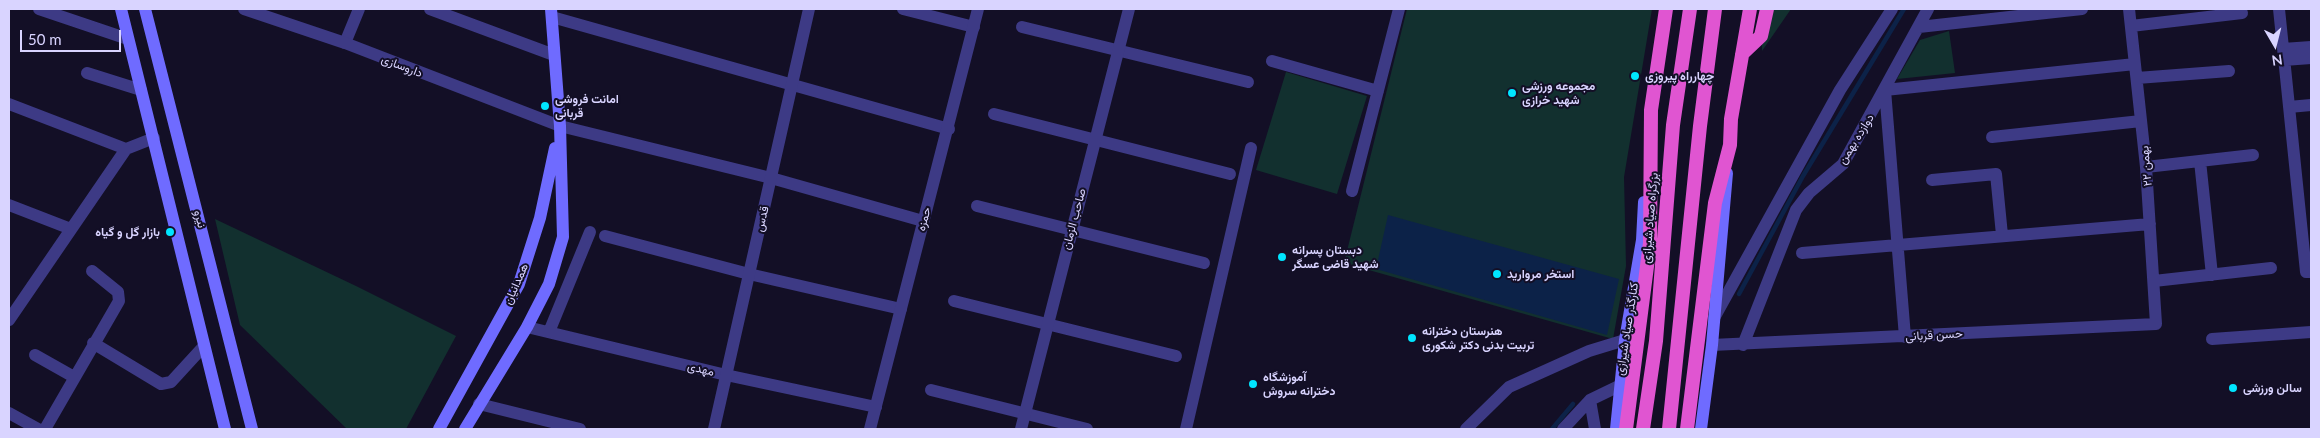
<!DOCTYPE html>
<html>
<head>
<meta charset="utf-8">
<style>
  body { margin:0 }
  #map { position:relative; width:2320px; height:438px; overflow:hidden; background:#130f26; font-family:Lato,sans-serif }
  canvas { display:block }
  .frame { position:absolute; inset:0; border:10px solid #d9d4ff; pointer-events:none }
  .north { position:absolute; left:2250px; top:20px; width:50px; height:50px; -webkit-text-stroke:4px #130f26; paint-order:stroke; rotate:172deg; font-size:14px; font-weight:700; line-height:20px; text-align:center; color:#d9d4ff }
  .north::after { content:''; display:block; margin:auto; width:18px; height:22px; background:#d9d4ff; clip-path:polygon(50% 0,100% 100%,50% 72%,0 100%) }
  .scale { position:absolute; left:20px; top:30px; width:101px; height:22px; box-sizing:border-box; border:2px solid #d9d4ff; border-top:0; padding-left:6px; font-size:15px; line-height:18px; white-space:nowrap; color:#d9d4ff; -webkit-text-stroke:4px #130f26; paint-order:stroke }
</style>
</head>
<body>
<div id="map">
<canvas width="2320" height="438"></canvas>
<div class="frame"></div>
<div class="north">N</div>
<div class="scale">50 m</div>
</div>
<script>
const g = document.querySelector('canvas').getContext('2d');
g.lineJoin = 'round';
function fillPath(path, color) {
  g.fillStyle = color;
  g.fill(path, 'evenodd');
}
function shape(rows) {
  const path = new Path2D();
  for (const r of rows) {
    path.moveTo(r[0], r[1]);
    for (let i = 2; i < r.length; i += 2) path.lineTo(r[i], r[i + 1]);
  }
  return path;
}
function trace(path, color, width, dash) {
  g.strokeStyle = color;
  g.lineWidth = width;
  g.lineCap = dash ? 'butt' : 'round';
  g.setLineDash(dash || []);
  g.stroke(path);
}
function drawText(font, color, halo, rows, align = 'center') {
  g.font = font + ' Lato,Vazirmatn,sans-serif';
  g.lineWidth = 4;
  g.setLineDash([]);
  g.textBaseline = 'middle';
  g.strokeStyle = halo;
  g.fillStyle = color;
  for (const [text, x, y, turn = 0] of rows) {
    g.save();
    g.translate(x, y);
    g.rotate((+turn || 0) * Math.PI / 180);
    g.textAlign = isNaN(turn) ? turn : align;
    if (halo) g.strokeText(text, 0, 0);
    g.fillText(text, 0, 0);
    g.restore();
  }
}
fillPath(shape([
  [1407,9,1652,9,1624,177,1626,266,1613,339,1344,263],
  [1770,9,1791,9,1762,51,1762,42],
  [1949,31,1955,73,1897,79,1920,40],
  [1286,72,1367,96,1337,194,1256,170],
  [215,219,356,286,456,336,406,429,347,429,240,325]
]), '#12302f');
fillPath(shape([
  [1388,215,1619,279,1607,335,1376,269]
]), '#0c2248');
trace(shape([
  [1739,294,1803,176,1904,9],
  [1552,429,1573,404]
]), '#0c2248', 4.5);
trace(shape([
  [39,9,128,39],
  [430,9,554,55],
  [903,9,974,27],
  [2279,9,2306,272,2311,272],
  [552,17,949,129],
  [2131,26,2242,13],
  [1022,27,1248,82],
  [1919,27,2082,9],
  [345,43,359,9],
  [2283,49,2311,47],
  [2284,60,2311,58],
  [1272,61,1378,91],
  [87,73,141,90],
  [2137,78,2229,71],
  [9,104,126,149],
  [2289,107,2311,105],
  [994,114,1230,174],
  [560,126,771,178,923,221],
  [1992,137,2141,121],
  [2200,161,2212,275],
  [2146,167,2253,155],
  [1932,180,1996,174,2002,235],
  [1352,191,1399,9],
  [9,205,71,229],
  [977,206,1204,263],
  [605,236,749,274,901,309],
  [1802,253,2150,224],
  [2154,281,2271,268],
  [954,301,1176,356],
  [1714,318,1840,90,1892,9],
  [9,320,126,149,154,138],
  [527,327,726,375,876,407],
  [549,332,590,232],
  [1905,337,1885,90,2135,64],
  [2212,339,2311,332],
  [93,343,161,384,171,382,204,346],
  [1712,345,2156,324,2146,167,2129,9],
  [1743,345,1796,210,1809,193,1843,164,1928,9],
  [35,355,74,377],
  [931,390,1087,429],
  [1590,400,1595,429],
  [479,404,580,429],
  [9,413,38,429],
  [45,429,119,301,118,292,92,271],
  [1186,429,1251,148],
  [1466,429,1509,387,1589,351,1625,340],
  [1563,429,1590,400,1619,386]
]), '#3d3a85', 12);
trace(shape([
  [244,9,345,43,560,126],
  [714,429,809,9],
  [870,429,978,9],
  [1021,429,1129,9]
]), '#3d3a85', 12);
trace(shape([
  [121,9,225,429],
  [145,9,252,429],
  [439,429,519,284,540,218,555,148],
  [465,429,527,327,549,284,563,237,560,126,551,9],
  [1616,429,1625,340,1642,240,1644,202],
  [1701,429,1712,345,1727,173]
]), '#6f6bff', 12);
trace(shape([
  [1742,54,1761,36,1767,9],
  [1626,429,1650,243,1651,110,1666,9],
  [1643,429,1656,341,1673,125,1690,9],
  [1669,429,1700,126,1715,9],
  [1687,429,1715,203,1730,145,1731,119,1750,9]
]), '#e055d1', 14);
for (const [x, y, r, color] of [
  [1635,76,5,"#00e5ff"],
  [1512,93,5,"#00e5ff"],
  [545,106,5,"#00e5ff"],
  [170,232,5,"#00e5ff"],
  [1282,257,5,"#00e5ff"],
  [1497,274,5,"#00e5ff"],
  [1412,338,5,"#00e5ff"],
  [1253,384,5,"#00e5ff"],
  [2233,388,5,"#00e5ff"]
]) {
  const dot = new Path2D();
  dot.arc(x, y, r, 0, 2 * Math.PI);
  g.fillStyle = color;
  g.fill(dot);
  trace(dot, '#130f26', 2);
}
drawText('12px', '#d9d4ff', '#130f26', [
  ["داروسازی",402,66,21],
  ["دوازده بهمن",1856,139,-58],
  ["۲۲ بهمن",2146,166,-95],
  ["بزرگراه صیاد شیرازی",1650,218,-85],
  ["نیرو",200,219,76],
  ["قدس",762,219,-77],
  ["حمزه",924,219,-75],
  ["صاحب الزمان",1074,219,-75],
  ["همدانیان",516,284,-66],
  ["کنارگذر صیاد شیرازی",1627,329,-81],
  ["حسن قربانی",1934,335,-3],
  ["مهدی",701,369,14]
]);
drawText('bold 12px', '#d9d4ff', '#130f26', [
  ["چهارراه پیروزی",1645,76],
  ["مجموعه ورزشی",1522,86],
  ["شهید خرازی",1522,100],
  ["امانت فروشی",555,99],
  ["قربانی",555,113],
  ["بازار گل و گیاه",160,232,"right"],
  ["دبستان پسرانه",1292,250],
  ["شهید قاضی عسگر",1292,264],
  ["استخر مروارید",1507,274],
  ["هنرستان دخترانه",1422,331],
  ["تربیت بدنی دکتر شکوری",1422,345],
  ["آموزشگاه",1263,377],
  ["دخترانه سروش",1263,391],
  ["سالن ورزشی",2243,388]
], 'left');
</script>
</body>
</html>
